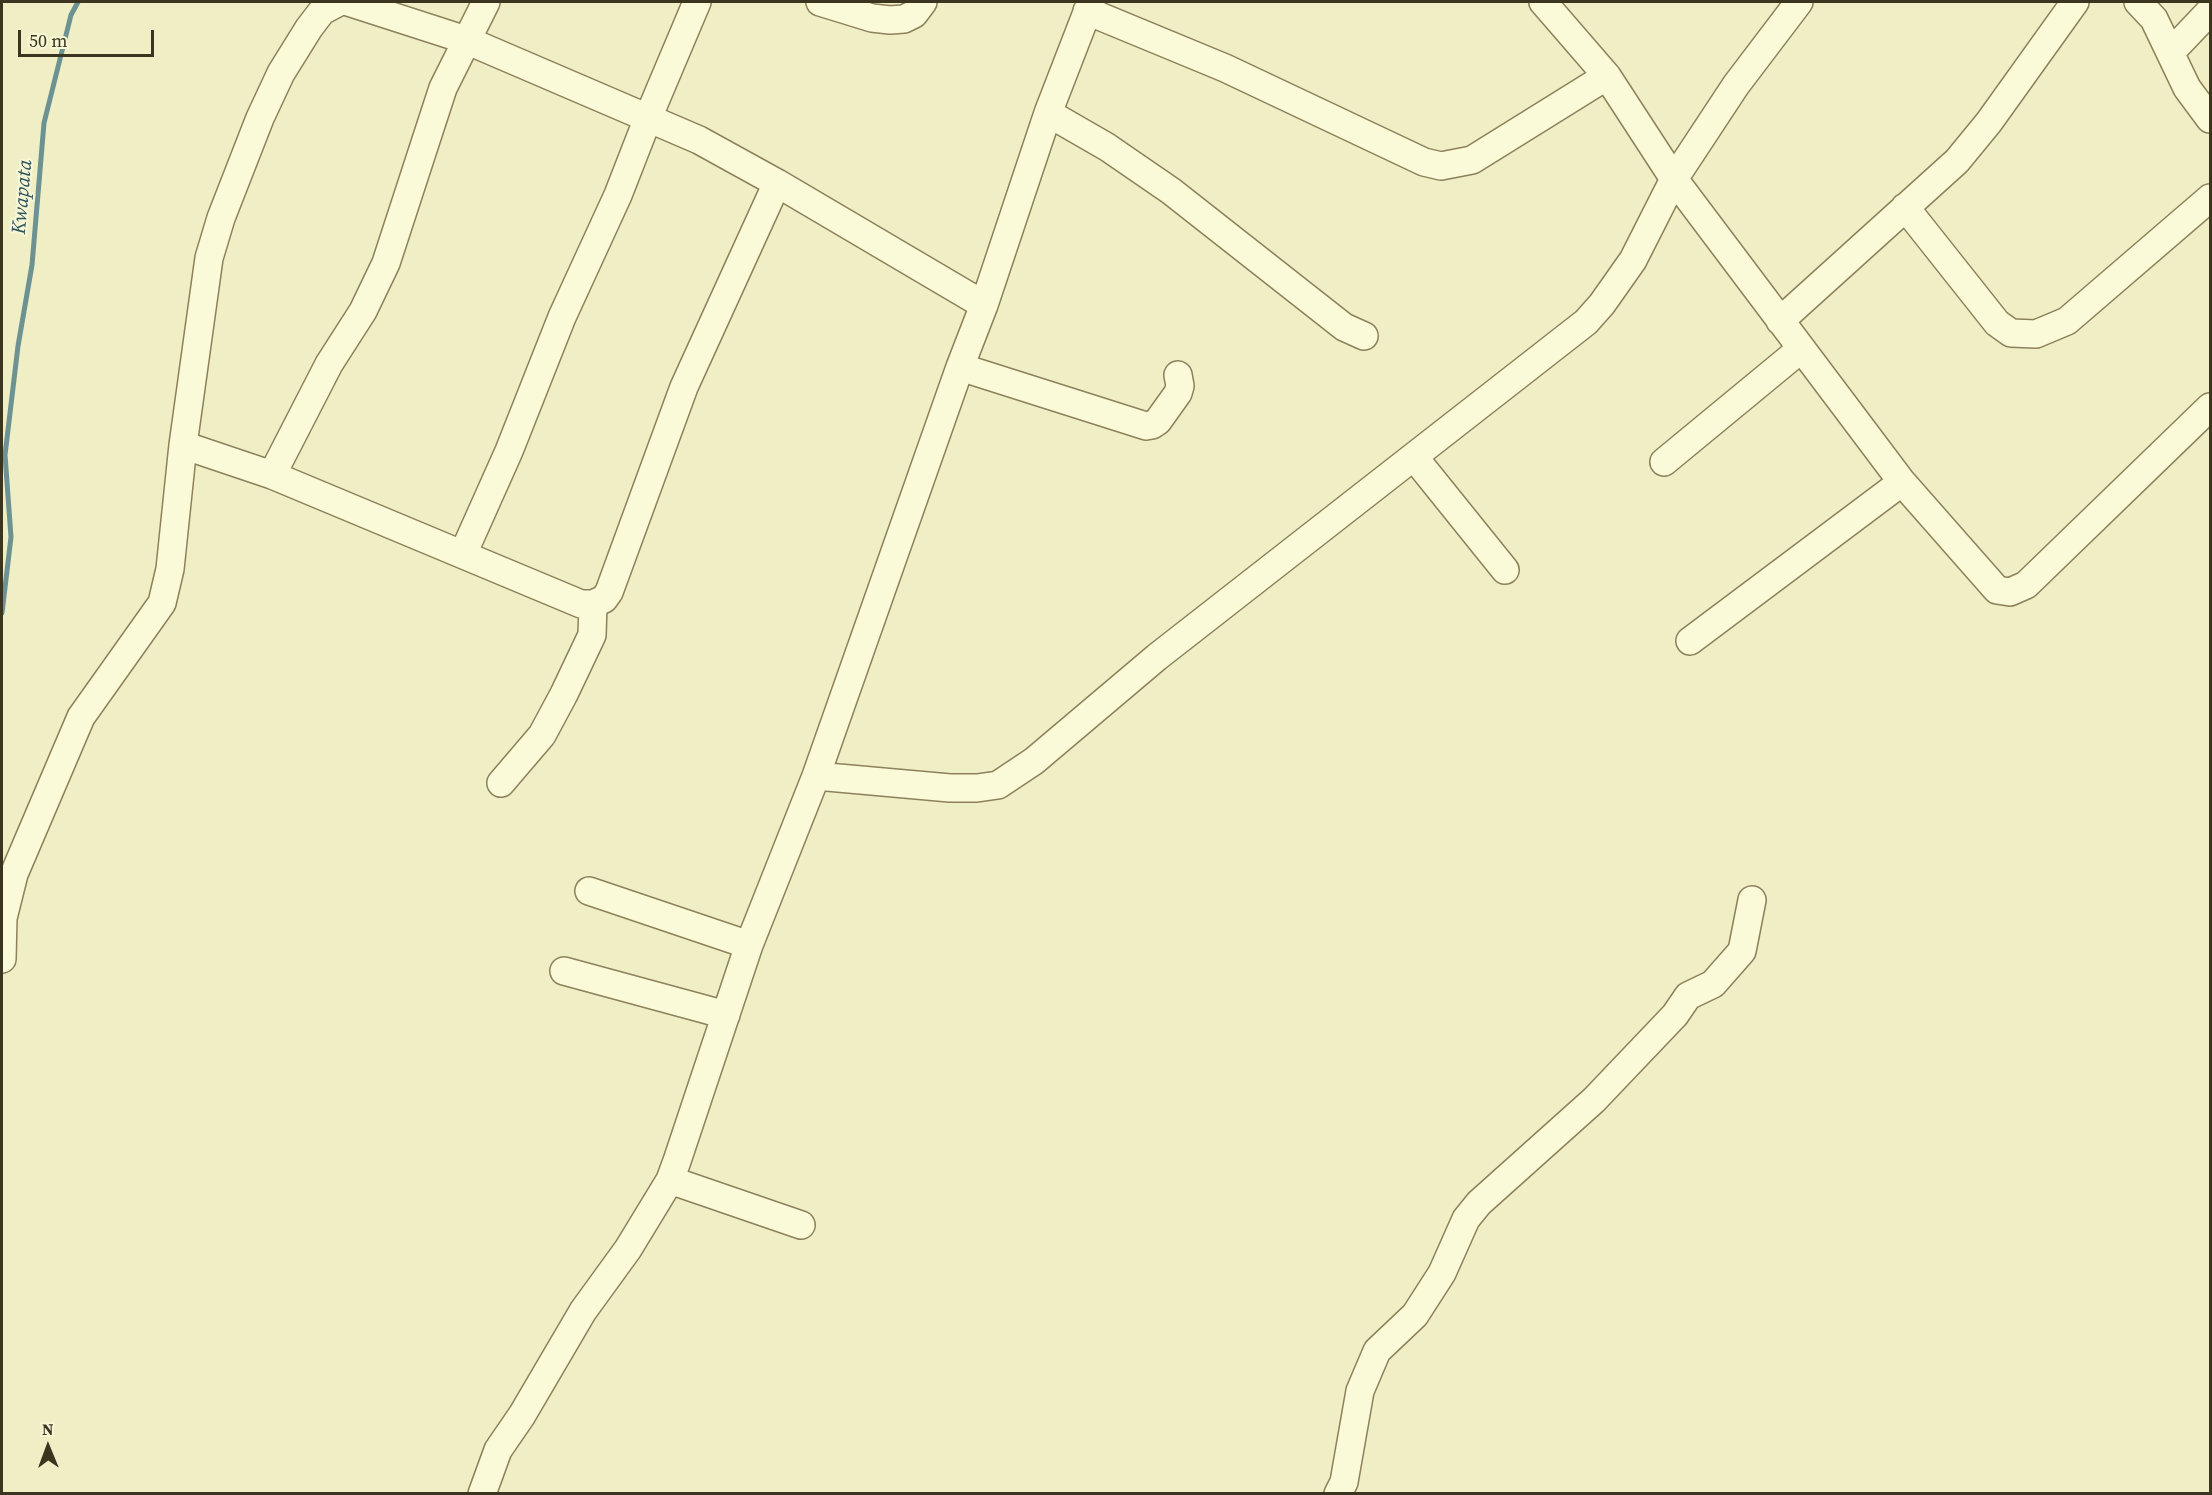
<!DOCTYPE html>
<html>
<head>
<meta charset="utf-8">
<style>
  body { margin:0 }
  #map { position:relative; width:2212px; height:1495px; overflow:hidden; background:#f0eec4; font-family:"Source Serif 4",serif }
  canvas { display:block }
  .frame { position:absolute; inset:0; border:3px solid #3b341e; pointer-events:none }
  .north { position:absolute; left:18px; top:1417px; width:60px; height:60px; -webkit-text-stroke:4px #f7f6d5; paint-order:stroke; rotate:359deg; font-size:16px; font-weight:700; line-height:24px; text-align:center; color:#3b341e }
  .north::after { content:''; display:block; margin:auto; width:21px; height:27px; background:#3b341e; clip-path:polygon(50% 0,100% 100%,50% 72%,0 100%) }
  .scale { position:absolute; left:18px; top:30px; width:136px; height:27px; box-sizing:border-box; border:3px solid #3b341e; border-top:0; padding-left:8px; font-size:18px; line-height:21px; white-space:nowrap; color:#3b341e; -webkit-text-stroke:4px #f7f6d5; paint-order:stroke }
</style>
</head>
<body>
<div id="map">
<canvas width="2212" height="1495"></canvas>
<div class="frame"></div>
<div class="north">N</div>
<div class="scale">50 m</div>
</div>
<script>
const g = document.querySelector('canvas').getContext('2d');
g.lineJoin = 'round';
function shape(rows) {
  const path = new Path2D();
  for (const r of rows) {
    path.moveTo(r[0], r[1]);
    for (let i = 2; i < r.length; i += 2) path.lineTo(r[i], r[i + 1]);
  }
  return path;
}
function trace(path, color, width, dash) {
  g.strokeStyle = color;
  g.lineWidth = width;
  g.lineCap = dash ? 'butt' : 'round';
  g.setLineDash(dash || []);
  g.stroke(path);
}
function drawText(font, color, halo, rows, align = 'center') {
  g.font = font + ' "Source Serif 4",serif';
  g.lineWidth = 4.5;
  g.setLineDash([]);
  g.textBaseline = 'middle';
  g.strokeStyle = halo;
  g.fillStyle = color;
  for (const [text, x, y, turn = 0] of rows) {
    g.save();
    g.translate(x, y);
    g.rotate((+turn || 0) * Math.PI / 180);
    g.textAlign = isNaN(turn) ? turn : align;
    if (halo) g.strokeText(text, 0, 0);
    g.fillText(text, 0, 0);
    g.restore();
  }
}
trace(shape([
  [2,613,11,537,5,455,18,346,32,265,44,123,71,15,78,2]
]), '#6c9292', 5);
const minor = shape([
  [339,2,322,11,309,28,281,73,260,118,221,218,209,258,183,445,272,475,581,604,593,604,604,599,609,592,684,387,777,183],
  [348,2,466,40,699,140,777,183,984,305],
  [820,2,872,18,890,20,904,19,914,14,923,2],
  [1543,2,1607,76,1674,179,1902,482,1997,590,2010,592,2026,585,2210,407],
  [2138,2,2154,19,2187,88,2210,119],
  [1087,11,1225,68,1424,162,1441,166,1472,160,1607,76],
  [2171,52,2210,11],
  [1048,113,1107,147,1171,191,1344,327,1364,336],
  [1905,207,1997,323,2011,333,2036,334,2067,321,2210,198],
  [1780,321,1957,161,1989,122,2075,2],
  [960,367,1146,426,1152,425,1158,421,1178,393,1180,386,1178,375],
  [1414,457,1505,570],
  [1664,462,1801,349],
  [272,475,329,364,363,311,386,263,443,88,486,2],
  [463,554,509,451,562,317,618,195,648,118,697,2],
  [1690,641,1902,482],
  [816,776,950,788,977,788,998,785,1034,761,1157,657,1586,322,1602,304,1633,260,1674,179,1736,85,1799,2],
  [501,783,542,735,564,694,592,635,593,604],
  [589,891,749,945],
  [2,959,3,918,14,874,81,717,162,603,170,569,183,445],
  [564,971,726,1015],
  [670,1180,801,1225],
  [482,1494,498,1450,522,1415,583,1311,628,1249,670,1180,677,1161,749,945,816,776,960,367,984,305,1048,113,1091,2],
  [1338,1494,1344,1482,1360,1391,1377,1351,1415,1315,1442,1273,1466,1219,1479,1203,1594,1100,1675,1015,1688,996,1713,984,1742,951,1752,900]
]);
trace(minor, '#8c815a', 30);
trace(minor, '#faf9d8', 27);
drawText('italic 20px', '#2d535c', '#f7f6d5', [
  ["Kwapata",23,197,-85]
]);
</script>
</body>
</html>
